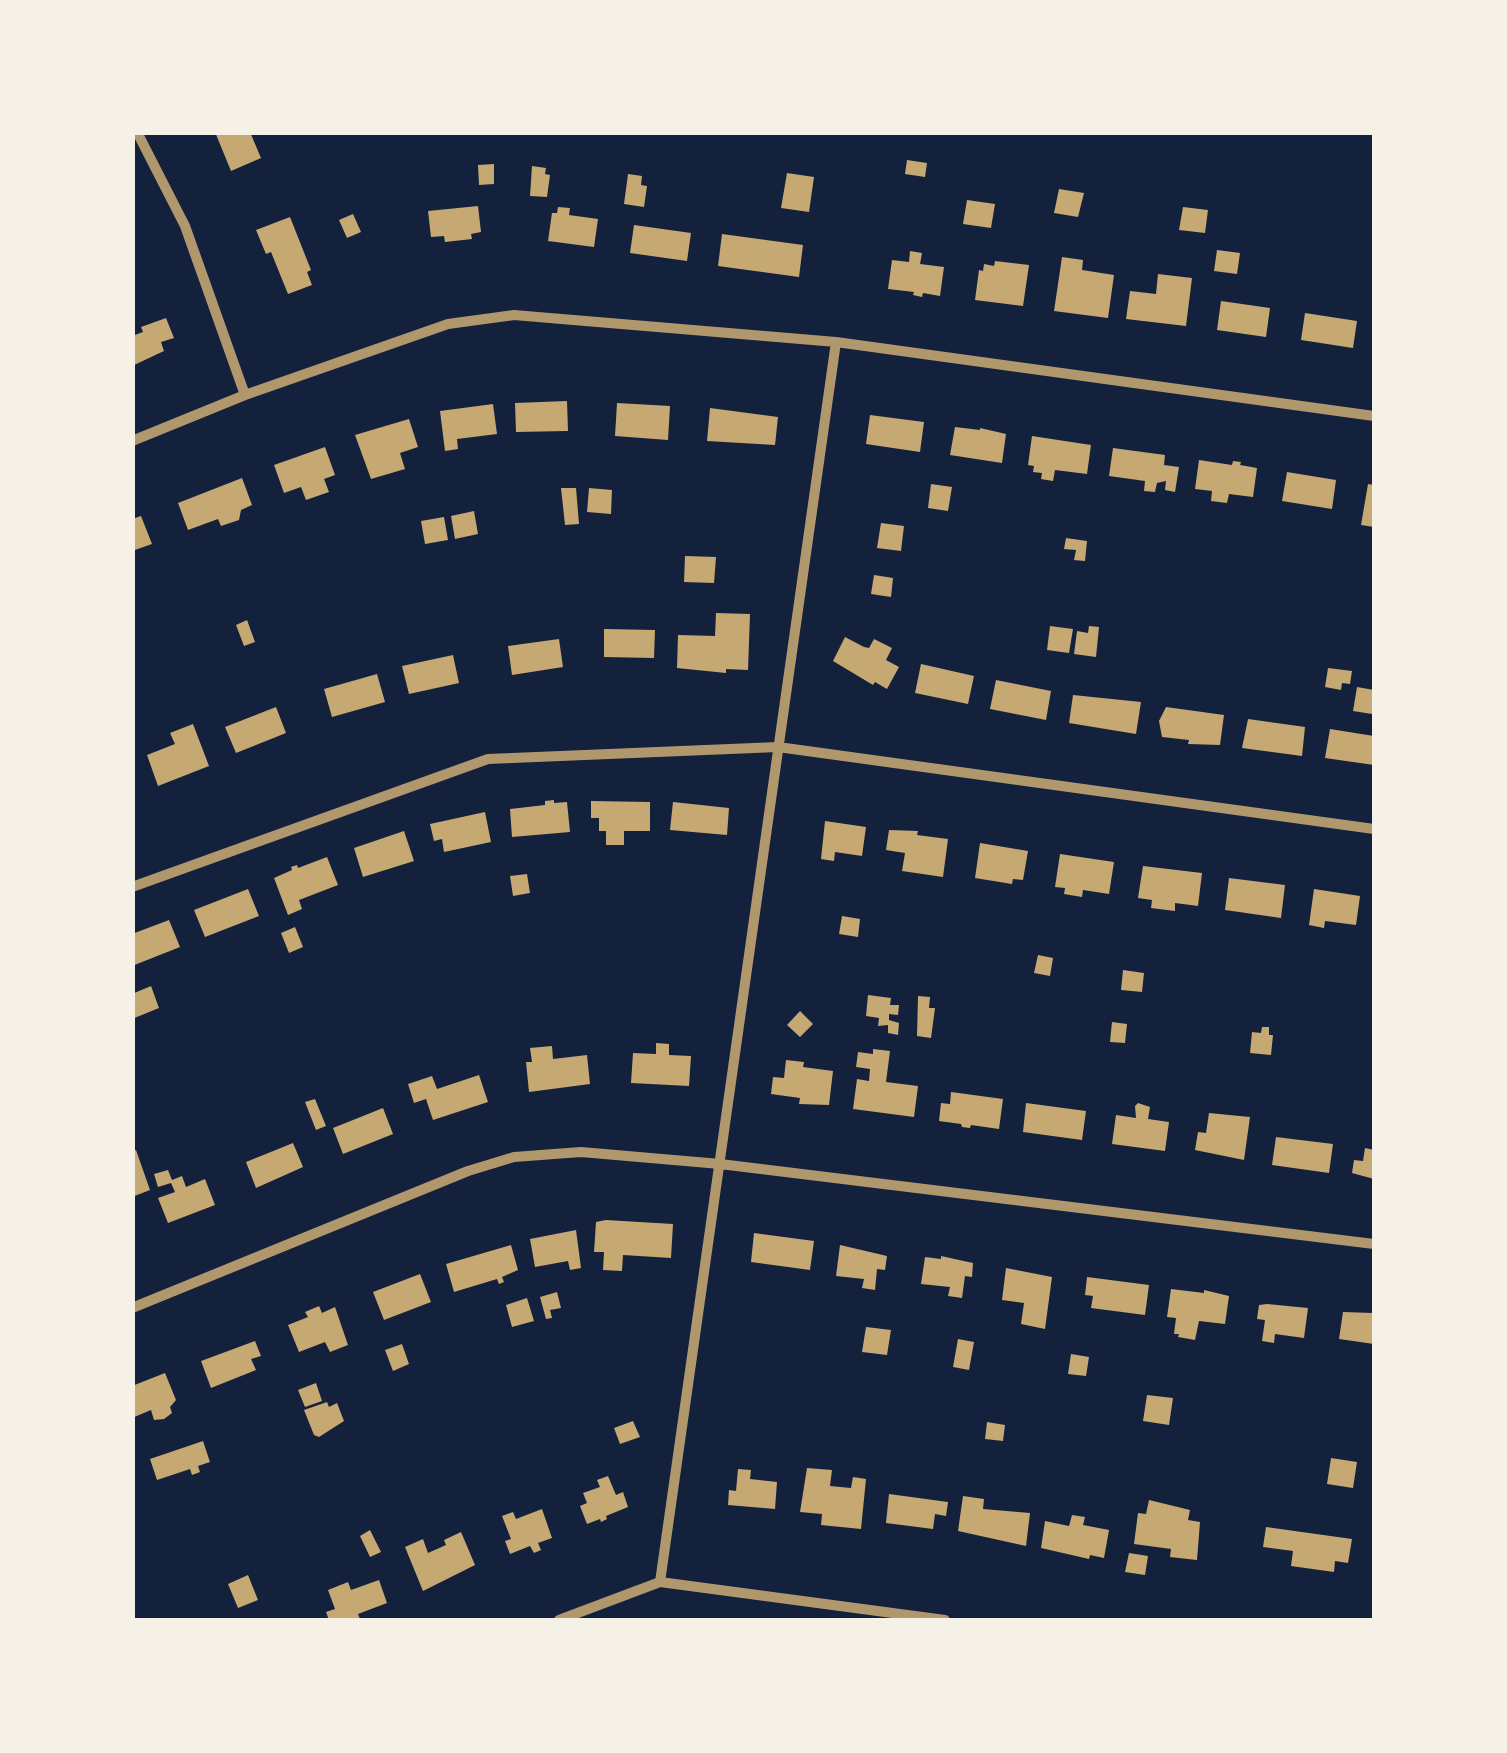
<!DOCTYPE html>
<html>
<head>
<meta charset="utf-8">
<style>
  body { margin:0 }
  #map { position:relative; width:1507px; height:1753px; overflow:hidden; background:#14213d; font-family:"Fira Sans",sans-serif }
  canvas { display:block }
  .frame { position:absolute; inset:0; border:135px solid #f6f1e7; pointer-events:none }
</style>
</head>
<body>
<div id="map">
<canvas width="1507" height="1753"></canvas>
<div class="frame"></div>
</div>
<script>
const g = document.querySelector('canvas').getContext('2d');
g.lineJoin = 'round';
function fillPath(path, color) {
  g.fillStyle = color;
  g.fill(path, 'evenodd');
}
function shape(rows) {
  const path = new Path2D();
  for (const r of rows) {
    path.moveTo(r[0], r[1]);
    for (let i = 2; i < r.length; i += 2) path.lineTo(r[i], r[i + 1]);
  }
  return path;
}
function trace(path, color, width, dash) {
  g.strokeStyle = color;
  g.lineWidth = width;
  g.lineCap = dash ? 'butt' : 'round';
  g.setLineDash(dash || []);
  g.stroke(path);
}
fillPath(shape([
  [215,132,250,132,261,158,231,171],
  [907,160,927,163,925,177,905,174],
  [494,164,494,184,479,185,478,165],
  [532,166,546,168,545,174,550,175,547,197,530,196],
  [787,173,814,177,809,212,781,208],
  [628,174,642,176,641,185,647,186,644,207,624,204],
  [1059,189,1084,193,1078,217,1054,213],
  [967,200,995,204,991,228,963,224],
  [478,206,481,232,471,234,472,239,445,242,444,236,431,237,428,211],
  [558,207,570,208,569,215,598,219,594,247,548,241,552,213,557,213],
  [1183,207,1208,210,1205,233,1179,230],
  [353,214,361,232,347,238,339,220],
  [290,217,311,270,307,272,312,285,288,294,271,252,266,254,256,230],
  [634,225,691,233,687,261,630,253],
  [722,234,803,245,799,277,718,266],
  [1217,250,1240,253,1237,274,1214,271],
  [910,251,922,253,920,264,944,267,940,296,923,293,922,297,913,295,914,292,888,289,892,260,909,262],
  [1062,257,1083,260,1082,270,1114,275,1108,318,1054,311],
  [995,261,1029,265,1023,306,975,300,979,270,983,271,984,264,994,266],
  [1158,274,1192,278,1186,326,1126,319,1130,291,1156,294],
  [1221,301,1270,308,1266,337,1217,330],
  [1305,313,1357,321,1353,348,1301,340],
  [166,318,174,338,161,342,164,351,132,366,132,336,143,332,141,327],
  [567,401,568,431,516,432,515,403],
  [617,403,670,406,668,440,615,436],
  [493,404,497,434,457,439,458,449,445,451,440,411],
  [710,408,778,417,775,445,707,441],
  [870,415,924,422,920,452,866,444],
  [409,419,418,447,400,453,405,469,371,479,355,435],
  [955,427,980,430,980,428,1006,434,1002,463,950,455],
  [1032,436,1091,445,1087,474,1055,470,1053,481,1041,479,1042,473,1033,472,1034,466,1028,465],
  [325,447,335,475,324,479,329,492,306,500,301,487,284,493,274,465],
  [1113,448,1165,455,1164,465,1179,467,1175,492,1165,490,1166,481,1157,483,1155,492,1144,491,1145,481,1109,476],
  [1199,460,1232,465,1233,461,1241,462,1240,465,1257,468,1253,497,1229,494,1227,503,1211,501,1212,491,1195,489],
  [1287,472,1336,480,1332,509,1282,501],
  [242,478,252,505,241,510,239,520,221,526,218,519,188,530,178,503],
  [931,484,952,487,948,511,928,508],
  [1368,484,1374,485,1374,527,1361,525],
  [561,488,576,488,579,524,565,525],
  [589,488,612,490,611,514,587,512],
  [474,511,478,534,455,539,451,516],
  [141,516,152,544,132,551,132,519],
  [444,517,448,540,425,544,421,521],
  [881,523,904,526,901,551,877,548],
  [1066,538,1087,541,1085,561,1074,560,1076,550,1064,549],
  [685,556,716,557,714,583,684,582],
  [874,575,893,578,891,597,871,594],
  [716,613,750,614,748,670,726,669,726,673,677,668,678,635,715,636],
  [247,620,255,642,244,646,236,625],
  [1050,626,1073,629,1069,653,1047,650],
  [1089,626,1099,627,1096,657,1074,654,1077,631,1088,633],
  [604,629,655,630,654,658,604,657],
  [845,637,864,647,869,648,874,639,892,648,886,660,899,667,887,689,875,682,873,685,833,661],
  [559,639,563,667,512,675,508,646],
  [453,655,459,683,409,694,402,666],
  [921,664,974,676,968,704,915,693],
  [1328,668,1352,671,1350,684,1342,683,1341,690,1325,687],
  [377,674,385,702,332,717,324,689],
  [996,680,1051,691,1046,720,990,709],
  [1357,687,1374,690,1372,714,1353,711],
  [1073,695,1141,702,1136,734,1069,723],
  [276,707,286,733,236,753,225,727],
  [1166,707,1224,715,1220,745,1188,744,1189,740,1162,737,1159,721],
  [1248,719,1305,727,1302,756,1242,748],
  [193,724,209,766,158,786,147,755,175,744,170,733],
  [1330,729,1374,736,1374,765,1325,758],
  [554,800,554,803,567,802,570,832,512,837,510,809,545,805,545,801],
  [591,801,650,802,650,831,624,831,624,845,606,845,606,831,599,831,599,818,591,818],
  [673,802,729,808,727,835,670,830],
  [485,812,491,842,444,852,442,839,434,841,430,824],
  [825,821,866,827,862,856,835,852,834,861,821,859],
  [889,830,918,831,917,835,948,839,943,877,902,871,905,853,886,850],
  [404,831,414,861,363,877,354,848],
  [980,843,1028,851,1023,880,1013,879,1012,884,975,878],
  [1060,854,1114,862,1109,894,1083,890,1082,897,1064,894,1065,888,1055,887],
  [327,857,338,885,299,900,302,909,288,915,274,878,292,870,291,867,297,865,298,868],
  [1143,866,1202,873,1198,906,1175,903,1175,911,1151,908,1152,900,1138,898],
  [527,874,530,893,513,896,510,876],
  [1229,878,1285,885,1281,918,1225,910],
  [248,889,259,916,205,937,194,910],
  [1314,889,1360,896,1356,925,1325,921,1324,928,1309,925],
  [842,916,860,919,858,937,839,934],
  [169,920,180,947,132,966,132,934],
  [295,927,303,947,289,953,281,933],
  [1038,955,1053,958,1050,976,1034,973],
  [1123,970,1144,973,1142,992,1121,990],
  [151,986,159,1008,132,1019,132,994],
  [868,995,891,998,890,1005,899,1005,898,1015,889,1014,889,1020,899,1023,898,1035,888,1033,888,1025,878,1026,879,1018,866,1016],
  [918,996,930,997,929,1008,935,1008,931,1038,917,1036],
  [800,1011,813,1024,800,1037,787,1025],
  [1112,1022,1127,1024,1125,1043,1110,1042],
  [1262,1027,1269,1027,1269,1035,1273,1035,1271,1055,1250,1053,1252,1032,1261,1033],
  [656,1043,669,1044,669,1055,691,1056,689,1086,631,1083,633,1053,656,1054],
  [552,1046,553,1059,587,1055,590,1084,529,1092,526,1062,532,1062,530,1048],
  [873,1049,890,1051,886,1082,918,1086,914,1117,853,1109,857,1079,869,1081,870,1069,856,1067,858,1052,873,1054],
  [786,1060,804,1062,803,1067,833,1071,829,1105,799,1104,800,1098,771,1094,773,1077,784,1078],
  [479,1075,488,1102,433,1120,426,1099,414,1103,408,1084,432,1076,437,1089],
  [951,1092,1003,1099,999,1129,971,1125,970,1128,962,1127,961,1124,939,1121,941,1103,950,1104],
  [315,1099,326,1126,316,1130,305,1102],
  [1026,1103,1086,1111,1082,1140,1023,1132],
  [1138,1103,1150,1107,1148,1119,1169,1122,1165,1151,1112,1144,1116,1115,1136,1118,1135,1106],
  [383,1108,393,1134,343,1154,333,1128],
  [1209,1113,1250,1117,1244,1160,1195,1150,1198,1132,1206,1133],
  [1276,1137,1333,1144,1329,1173,1272,1165],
  [293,1143,303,1167,256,1188,246,1162],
  [1365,1148,1374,1150,1374,1179,1352,1173,1354,1160,1363,1161],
  [136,1150,150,1190,132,1197,132,1151],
  [168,1170,172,1180,182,1176,186,1187,205,1179,215,1205,168,1223,158,1198,175,1192,171,1183,158,1187,154,1174],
  [606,1220,673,1224,671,1258,623,1255,622,1271,603,1270,604,1252,594,1252,596,1222],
  [576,1230,581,1268,570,1270,568,1261,535,1267,530,1239],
  [754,1233,814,1241,810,1270,751,1262],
  [511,1245,518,1270,502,1277,504,1282,499,1284,497,1279,454,1292,446,1264],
  [840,1245,887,1256,885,1270,877,1269,875,1290,862,1288,864,1279,836,1276],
  [941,1256,973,1263,972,1277,965,1276,962,1298,948,1296,950,1287,921,1284,925,1257,941,1259],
  [1006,1268,1052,1277,1045,1329,1021,1324,1024,1303,1002,1300],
  [420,1274,431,1302,384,1320,373,1292],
  [1087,1277,1149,1285,1145,1315,1091,1308,1093,1296,1085,1295],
  [1171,1289,1204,1293,1204,1290,1229,1296,1225,1324,1199,1321,1195,1340,1178,1337,1179,1334,1174,1334,1176,1318,1167,1317],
  [557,1292,561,1308,550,1310,552,1318,546,1319,540,1297],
  [527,1298,534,1321,512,1327,506,1305],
  [1267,1304,1308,1308,1304,1338,1275,1334,1274,1343,1262,1341,1265,1320,1257,1319,1259,1305],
  [319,1306,322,1313,335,1307,348,1345,330,1352,325,1342,299,1352,288,1325,308,1317,305,1312],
  [1343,1312,1373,1313,1374,1344,1339,1339],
  [866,1327,891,1330,887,1355,862,1352],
  [958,1339,974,1342,969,1370,953,1367],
  [255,1341,261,1356,251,1359,256,1370,211,1388,201,1361],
  [402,1344,409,1364,393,1371,385,1350],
  [1071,1354,1089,1357,1086,1376,1068,1374],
  [165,1373,176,1400,170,1407,172,1413,164,1419,154,1420,151,1410,132,1418,132,1386],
  [316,1383,322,1401,305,1407,298,1390],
  [1147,1395,1173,1398,1169,1425,1143,1421],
  [327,1402,329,1407,337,1403,344,1421,319,1437,314,1435,304,1410],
  [633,1421,640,1437,620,1444,614,1428],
  [987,1422,1005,1425,1003,1441,985,1439],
  [203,1441,210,1462,198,1466,200,1472,192,1475,190,1469,157,1480,150,1459],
  [1331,1458,1357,1462,1353,1488,1327,1484],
  [807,1468,832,1470,830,1486,851,1488,853,1477,866,1479,861,1529,821,1525,822,1514,800,1512],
  [738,1469,751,1470,750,1479,777,1482,775,1509,728,1505,729,1490,736,1491],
  [608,1476,616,1495,623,1492,628,1507,606,1516,607,1519,601,1522,600,1519,587,1524,580,1506,587,1503,583,1493,600,1487,597,1480],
  [889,1494,948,1502,946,1516,935,1514,933,1529,886,1523],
  [963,1496,984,1499,983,1509,1030,1513,1026,1546,958,1531],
  [1149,1500,1190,1510,1188,1520,1200,1522,1197,1560,1170,1557,1171,1549,1134,1544,1138,1513,1146,1514],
  [542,1509,552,1538,538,1543,541,1550,534,1553,530,1546,510,1554,505,1541,511,1539,502,1516,513,1512,516,1519],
  [1072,1515,1085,1517,1083,1525,1109,1530,1104,1558,1090,1555,1089,1559,1041,1548,1045,1521,1069,1526],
  [1266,1527,1352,1539,1348,1563,1335,1561,1334,1572,1291,1566,1293,1551,1263,1547],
  [370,1530,381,1552,370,1557,360,1536],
  [461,1532,475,1565,423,1591,405,1547,423,1539,428,1553,446,1545,444,1540],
  [1129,1553,1148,1556,1145,1575,1125,1572],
  [248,1575,258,1600,238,1608,228,1584],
  [379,1580,387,1603,358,1614,360,1619,355,1620,351,1618,329,1620,326,1612,335,1609,328,1590,348,1582,351,1590]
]), '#c6a872');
trace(shape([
  [137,132,185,226,245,395],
  [132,441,245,395,448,324,514,315,836,342,1374,416],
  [132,887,488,759,778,747,1374,829],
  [132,1308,468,1171,514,1157,581,1152,720,1164,1374,1244],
  [660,1582,836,342],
  [559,1620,660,1582,945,1620]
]), '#b1986c', 10);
</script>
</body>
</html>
